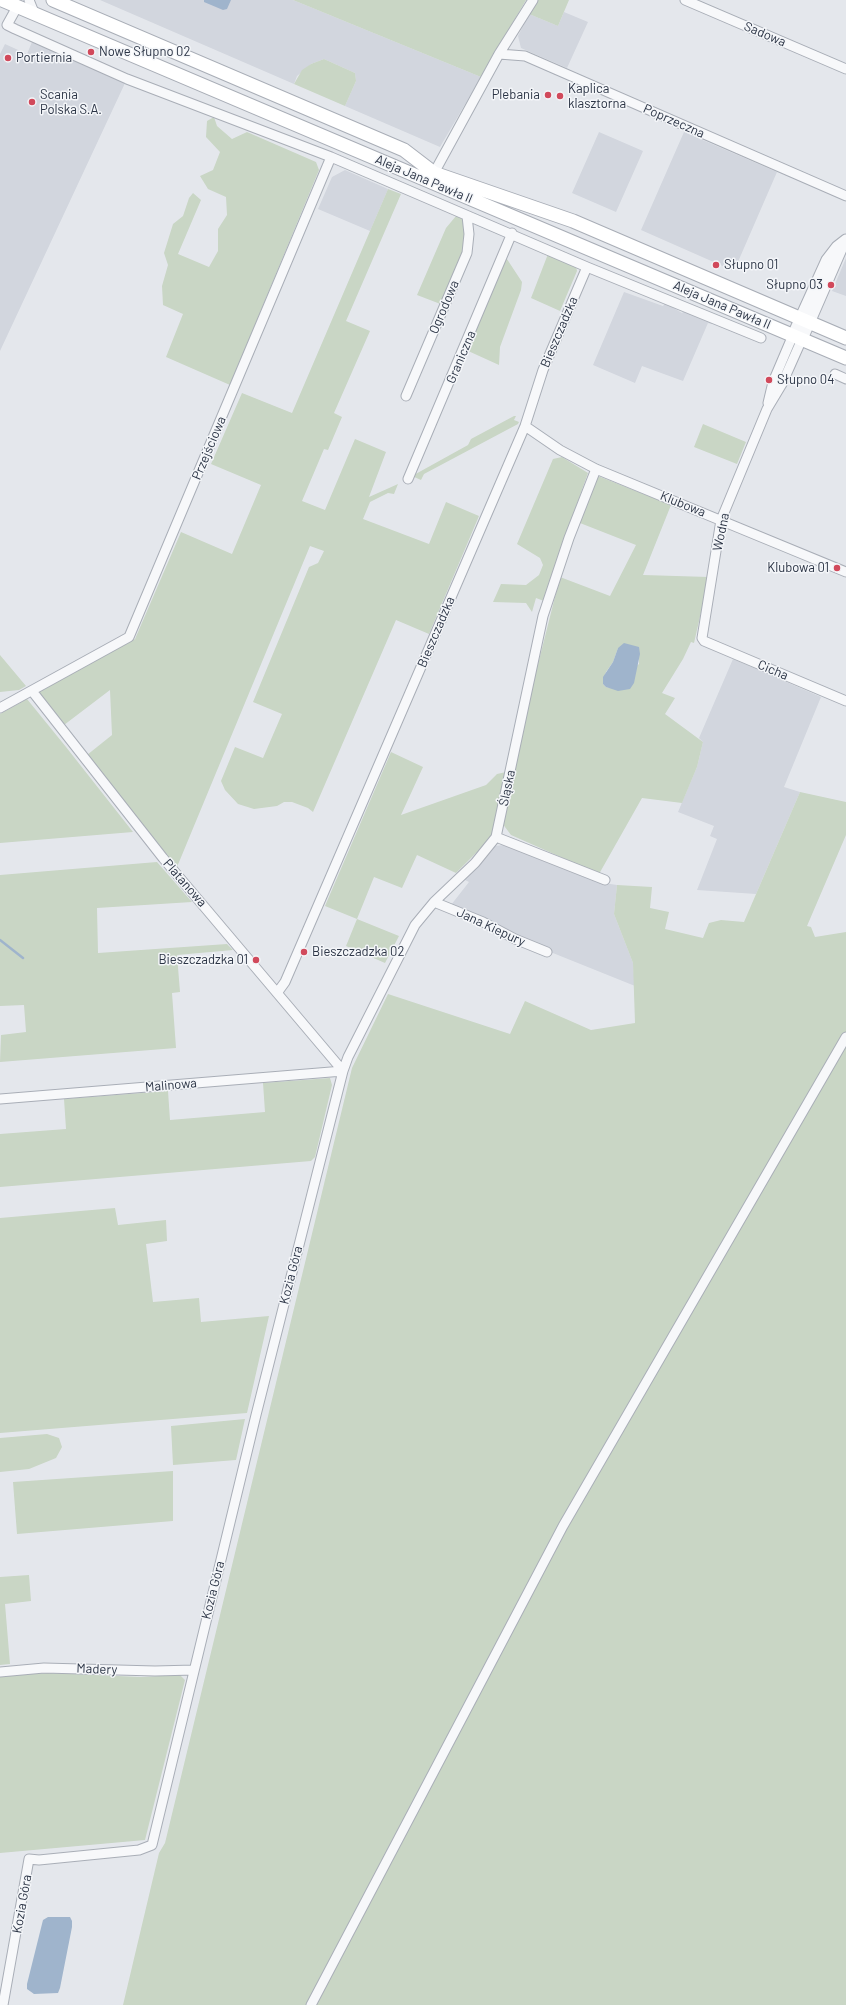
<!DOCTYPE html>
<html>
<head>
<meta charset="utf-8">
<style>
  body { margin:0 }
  canvas { display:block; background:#e4e7ec }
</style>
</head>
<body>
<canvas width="846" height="2005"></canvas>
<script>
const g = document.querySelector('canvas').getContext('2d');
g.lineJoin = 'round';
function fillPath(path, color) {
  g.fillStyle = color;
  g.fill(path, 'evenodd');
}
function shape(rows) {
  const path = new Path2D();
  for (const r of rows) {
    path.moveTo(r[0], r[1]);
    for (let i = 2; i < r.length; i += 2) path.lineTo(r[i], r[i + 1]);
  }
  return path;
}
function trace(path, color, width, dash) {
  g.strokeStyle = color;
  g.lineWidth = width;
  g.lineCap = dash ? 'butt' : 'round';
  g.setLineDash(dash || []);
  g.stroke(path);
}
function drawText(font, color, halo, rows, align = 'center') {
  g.font = font + ' Barlow,sans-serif';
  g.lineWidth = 3;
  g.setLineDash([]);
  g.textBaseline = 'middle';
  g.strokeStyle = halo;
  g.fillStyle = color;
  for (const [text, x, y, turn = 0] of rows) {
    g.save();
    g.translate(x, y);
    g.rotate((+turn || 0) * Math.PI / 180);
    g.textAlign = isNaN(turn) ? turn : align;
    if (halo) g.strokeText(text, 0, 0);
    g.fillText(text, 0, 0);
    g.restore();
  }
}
fillPath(shape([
  [100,0,293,0,481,77,440,147,345,106,356,81,355,73,324,59,311,64,297,76,294,84],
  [564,12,588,22,567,68,521,48,518,36,529,14,558,26],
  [32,42,126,81,0,351,0,54,5,44,27,54],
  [599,132,643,151,616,212,572,193],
  [684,132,777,172,734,271,641,230],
  [345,170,388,189,370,231,318,209,332,177],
  [846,258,846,296,832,291],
  [624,292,663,306,665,303,682,313,685,310,713,321,712,324,708,323,683,381,642,366,635,383,593,365],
  [733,659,821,697,784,787,800,792,756,894,697,890,717,839,710,836,714,826,678,812,697,767,703,742,699,738],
  [504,845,597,882,617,885,614,914,633,963,635,986,533,945,534,942,451,905,469,882,463,879,494,846]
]), '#d2d6de');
fillPath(shape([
  [293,0,526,0,481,77],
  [538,0,569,0,558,26,529,14],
  [324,59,355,73,356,81,345,106,294,84,302,70,311,64],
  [214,117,217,126,232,139,247,132,316,162,319,170,230,385,166,357,183,314,163,305,162,286,168,265,164,253,173,224,183,216,189,198,193,193,201,200,178,254,209,267,218,251,218,229,227,215,226,197,208,189,200,176,213,170,220,152,206,137,207,121],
  [388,189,401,194,346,321,370,331,334,413,342,417,328,450,324,449,302,501,325,510,355,439,386,452,369,497,398,484,394,494,388,493,370,502,363,519,429,544,446,502,479,516,429,634,396,620,313,812,308,808,292,802,284,802,277,806,254,809,238,804,225,790,221,781,235,747,263,758,282,714,253,702,309,567,318,563,324,551,310,546,177,867,87,755,112,735,110,690,64,725,38,692,135,639,181,532,232,554,261,485,211,464,242,393,292,413],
  [456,216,464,219,465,253,443,305,417,295,446,228],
  [548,254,576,266,577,271,560,311,531,298],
  [505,256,522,282,521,290,500,347,499,365,466,350],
  [514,416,516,416,514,420,519,422,518,424,424,474,421,480,412,476,468,445,471,439],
  [703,424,746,442,737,464,694,447],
  [562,457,588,473,549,582,544,601,536,598,532,612,526,603,493,602,501,584,526,585,539,575,543,565,540,558,517,544,553,459],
  [598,476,671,505,643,575,709,577,694,643,691,642,683,659,662,693,675,698,665,714,703,742,697,767,682,803,642,798,599,874,511,835,502,823,528,704,560,577,610,596,636,545,580,523],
  [639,647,639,664,610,688,606,687,603,684,606,672,613,662,618,648],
  [0,655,26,686,19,690,0,692],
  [27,699,66,747,133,832,0,843,0,714],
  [391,752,423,767,401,815,486,785,497,774,506,772,491,838,456,873,417,855,402,888,374,877,357,919,399,936,385,963,346,946,357,919,325,906],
  [800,792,846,802,846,835,807,926,811,927,815,937,846,932,846,2005,123,2005,159,1853,165,1843,352,1068,388,994,510,1034,525,1001,591,1030,635,1023,633,963,614,914,617,885,652,887,650,908,669,912,665,929,703,938,709,923,721,920,744,922],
  [157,862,192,902,97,908,98,953,227,944,233,950,177,955,180,992,172,993,176,1048,0,1062,1,1035,26,1032,24,1005,0,1006,0,875],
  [330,1078,332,1085,315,1157,311,1161,0,1187,0,1134,66,1129,64,1099,168,1091,170,1120,265,1112,263,1083],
  [115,1208,118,1225,166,1220,167,1241,146,1244,153,1302,199,1298,201,1322,269,1316,247,1413,0,1433,0,1218],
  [245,1419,236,1460,173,1465,171,1426],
  [47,1434,59,1438,62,1447,56,1458,29,1469,0,1472,0,1438],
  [173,1471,173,1521,17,1534,13,1482],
  [29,1575,31,1601,5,1604,10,1664,0,1665,0,1577],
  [48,1673,141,1677,180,1675,185,1680,145,1840,0,1853,0,1676]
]), '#c9d6c5');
fillPath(shape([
  [204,0,231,0,227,9,223,10,204,2],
  [624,643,639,647,640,654,634,683,630,689,618,691,606,687,603,684,603,677,613,662,618,648],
  [48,1917,70,1917,72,1921,72,1927,60,1988,58,1993,34,1994,27,1989,27,1984,43,1920]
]), '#9fb4cc');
trace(shape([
  [0,940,23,958]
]), '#9fb4cc', 2.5);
const minor = shape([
  [29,0,35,15],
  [685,0,846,69],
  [17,7,7,25,15,29,127,79,331,157,587,267,761,338],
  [499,54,525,56,846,196],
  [434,173,499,54,533,0],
  [802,339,782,384,767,409,721,520,702,638,704,641,846,701],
  [835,374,846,379],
  [406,396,467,253,469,234,467,216],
  [768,403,773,382,793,335],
  [525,426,560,450,596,469,846,572],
  [408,479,512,233],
  [32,691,163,858,343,1071],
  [0,708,129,637,331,157],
  [496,837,605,880],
  [434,902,483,922,515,939,547,952],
  [277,993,285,982,525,426,543,370,587,267],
  [0,1099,343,1071],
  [0,1672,44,1668,155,1671,194,1670],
  [3,2005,29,1859,39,1860,139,1850,152,1845,256,1415,343,1071,348,1057,415,925,434,902,475,863,496,837,543,616,569,538,596,469],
  [311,2005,563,1526,846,1037]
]);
const tertiary = shape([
  [793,335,827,260,837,247,846,240],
  [802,339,842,247]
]);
const secondary = shape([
  [2,0,846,358],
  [53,0,404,150,434,173,573,221,846,338]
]);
trace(minor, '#a9aeb7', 11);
trace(tertiary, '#a9aeb7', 13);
trace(secondary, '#a9aeb7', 15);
trace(minor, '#f7f8fa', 9);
trace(tertiary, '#f7f8fa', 11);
trace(secondary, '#fff', 13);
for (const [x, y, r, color] of [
  [91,52,4,"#d1495b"],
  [8,58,4,"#d1495b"],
  [548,95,4,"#d1495b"],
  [560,96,4,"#d1495b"],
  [32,102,4,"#d1495b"],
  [716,265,4,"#d1495b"],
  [831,285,4,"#d1495b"],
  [769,380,4,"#d1495b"],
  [837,568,4,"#d1495b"],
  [304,952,4,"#d1495b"],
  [256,960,4,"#d1495b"]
]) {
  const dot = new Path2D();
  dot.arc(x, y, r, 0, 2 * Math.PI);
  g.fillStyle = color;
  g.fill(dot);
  trace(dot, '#f4f6f9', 1.5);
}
drawText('13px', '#2b3445', '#f4f6f9', [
  ["Sadowa",765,34,23],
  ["Poprzeczna",674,121,24],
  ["Aleja Jana Pawła II",424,179,23],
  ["Aleja Jana Pawła II",722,305,23],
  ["Ogrodowa",444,307,-67],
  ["Bieszczadzka",559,332,-67],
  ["Graniczna",461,357,-67],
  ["Przejściowa",209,448,-67],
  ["Klubowa",683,504,22],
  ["Wodna",721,532,-78],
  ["Bieszczadzka",436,632,-67],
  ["Cicha",773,670,23],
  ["Śląska",507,788,-78],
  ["Platanowa",185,883,49],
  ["Jana Kiepury",491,927,25],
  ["Malinowa",171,1085,-5],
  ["Kozia Góra",291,1275,-76],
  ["Kozia Góra",213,1590,-76],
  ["Madery",97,1669,2],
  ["Kozia Góra",22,1904,-80]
]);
drawText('13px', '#2b3445', '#f4f6f9', [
  ["Nowe Słupno 02",99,52],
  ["Portiernia",16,58],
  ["Kaplica",568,89],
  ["klasztorna",568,104],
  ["Scania",40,95],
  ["Polska S.A.",40,110],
  ["Plebania",540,95,"right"],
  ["Słupno 01",724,265],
  ["Słupno 03",823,285,"right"],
  ["Słupno 04",777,380],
  ["Klubowa 01",829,568,"right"],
  ["Bieszczadzka 02",312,952],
  ["Bieszczadzka 01",248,960,"right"]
], 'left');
</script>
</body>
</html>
